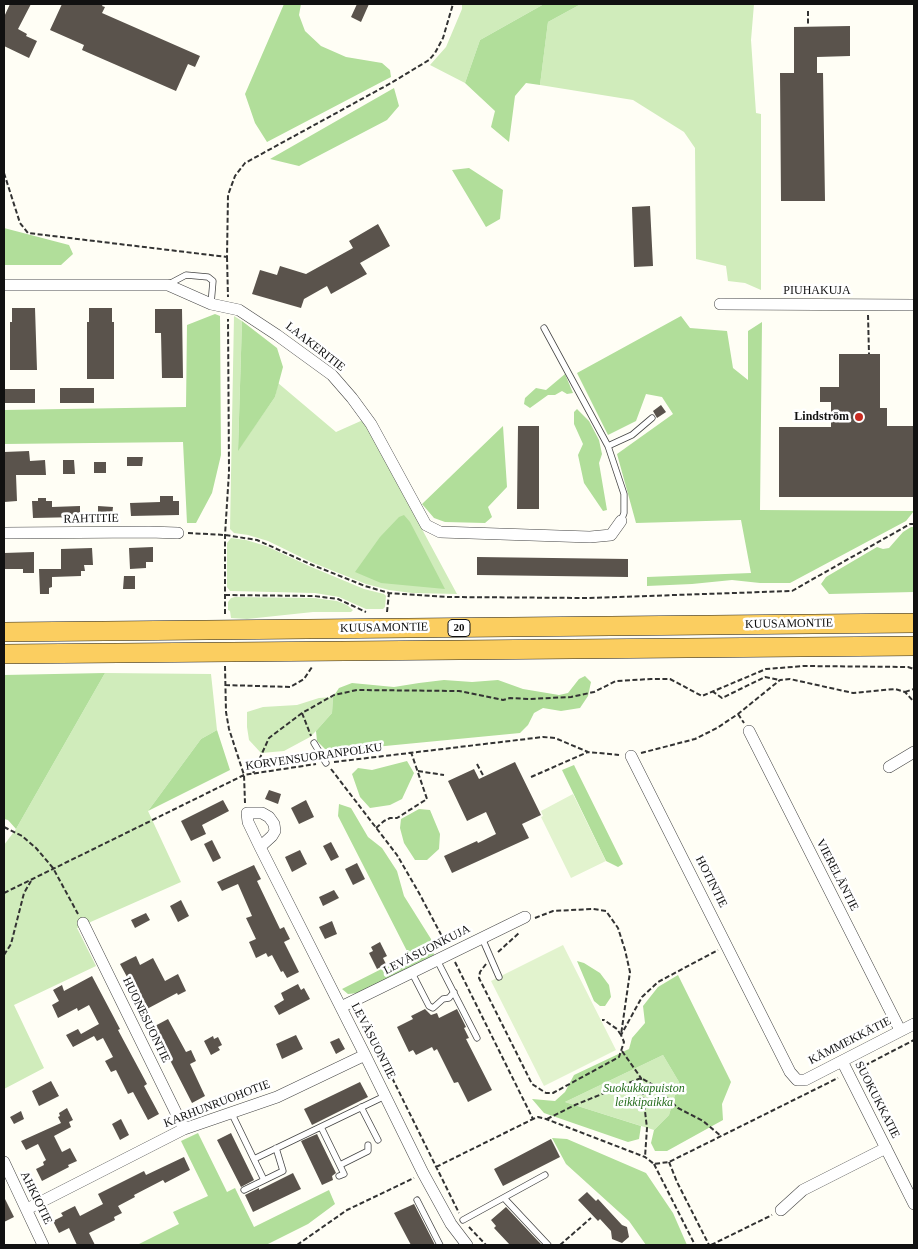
<!DOCTYPE html>
<html>
<head>
<meta charset="utf-8">
<style>
  body { margin:0 }
  #map { position:relative; width:918px; height:1249px; overflow:hidden; background:#fffef5; font-family:"Times New Roman",serif }
  canvas { display:block }
  .frame { position:absolute; inset:0; border:5px solid #111; pointer-events:none }
</style>
</head>
<body>
<div id="map">
<canvas width="918" height="1249"></canvas>
<div class="frame"></div>
</div>
<script>
const g = document.querySelector('canvas').getContext('2d');
g.lineJoin = 'round';
function fillPath(path, color) {
  g.fillStyle = color;
  g.fill(path, 'evenodd');
}
function shape(rows) {
  const path = new Path2D();
  for (const r of rows) {
    path.moveTo(r[0], r[1]);
    for (let i = 2; i < r.length; i += 2) path.lineTo(r[i], r[i + 1]);
  }
  return path;
}
function trace(path, color, width, dash) {
  g.strokeStyle = color;
  g.lineWidth = width;
  g.lineCap = dash ? 'butt' : 'round';
  g.setLineDash(dash || []);
  g.stroke(path);
}
function drawText(font, color, halo, rows, align = 'center') {
  g.font = font + ' "Times New Roman",serif';
  g.lineWidth = 5;
  g.setLineDash([]);
  g.textBaseline = 'middle';
  g.strokeStyle = halo;
  g.fillStyle = color;
  for (const [text, x, y, turn = 0] of rows) {
    g.save();
    g.translate(x, y);
    g.rotate((+turn || 0) * Math.PI / 180);
    g.textAlign = isNaN(turn) ? turn : align;
    if (halo) g.strokeText(text, 0, 0);
    g.fillText(text, 0, 0);
    g.restore();
  }
}
fillPath(shape([
  [462,4,544,4,480,40,465,83,430,65,446,47,462,9],
  [581,4,754,4,751,40,756,113,761,114,761,290,745,283,728,281,726,266,696,259,695,148,684,132,633,100,540,85,548,22],
  [234,316,242,321,238,450,275,397,278,383,336,432,363,420,457,594,412,593,389,590,366,584,311,562,268,541,248,535,234,533,230,529],
  [231,538,246,540,266,546,309,566,364,589,384,594,386,596,385,607,383,609,366,609,339,597,315,593,230,591,227,587,227,543],
  [235,597,314,598,337,601,347,605,353,610,351,612,313,612,247,619,231,618,230,611,228,610,228,602,231,598],
  [105,673,211,674,217,730,201,739,148,811,181,882,77,928,96,966,14,1005,44,1068,4,1089,4,845,16,829],
  [333,697,332,713,316,731,310,737,284,751,261,753,249,740,247,727,247,712,263,707,297,705,319,698],
  [663,1055,679,1082,669,1115,654,1130,565,1102]
]), '#d0ecbb');
fillPath(shape([
  [284,4,301,4,299,15,305,31,321,46,346,57,382,63,390,70,391,77,267,142,255,123,245,94],
  [544,4,581,4,548,22,540,85,526,83,515,96,509,142,491,127,495,111,465,83,480,40],
  [394,88,399,106,387,120,299,166,270,159],
  [469,168,503,190,500,219,486,227,452,170],
  [4,228,69,245,73,254,61,265,4,265],
  [215,314,220,316,221,455,212,493,196,523,187,523,183,442,4,444,4,410,186,407,187,325],
  [681,316,690,328,727,331,733,368,748,380,748,331,762,322,760,510,914,511,906,521,790,583,760,583,732,580,692,584,647,586,647,577,751,573,741,520,636,523,617,454,673,414,662,397,646,394,636,421,608,435,577,373],
  [242,321,277,348,283,367,275,397,238,451],
  [565,374,573,393,567,394,562,391,555,395,548,395,530,408,524,404,525,398,536,388,546,390],
  [577,409,589,421,599,440,602,454,599,463,607,510,603,511,584,483,578,455,583,444,574,424,574,412],
  [503,426,507,487,488,507,492,517,485,523,445,522,434,518,422,504],
  [404,515,410,522,445,589,381,583,355,572,380,537,399,517],
  [911,527,914,527,914,592,829,594,821,584,826,577,877,547,883,549,889,548,903,532],
  [105,673,16,829,8,820,4,819,4,675],
  [585,676,591,682,588,696,580,708,561,711,543,708,534,713,528,725,520,733,354,749,325,749,317,741,316,731,332,713,333,697,339,688,352,683,394,687,419,683,444,680,472,682,498,680,523,689,559,695,568,693,579,679],
  [217,730,230,770,148,811,201,739],
  [407,761,414,773,402,799,390,805,370,808,360,797,352,774,358,768,372,770],
  [574,765,623,864,618,867,606,861,562,770],
  [339,804,351,808,368,837,382,848,397,871,404,896,431,939,434,955,358,993,348,994,342,989,409,955,338,816],
  [419,809,430,810,440,834,439,849,427,860,415,860,404,843,400,828,401,819],
  [577,961,584,963,600,973,609,985,611,997,605,1006,600,1006,594,1001],
  [678,975,731,1082,722,1104,723,1120,667,1151,655,1151,651,1143,654,1130,669,1115,679,1082,663,1055,565,1102,641,1126,639,1139,628,1142,544,1113,532,1099,555,1101,565,1092,574,1075,629,1049,632,1038,645,1023,643,1006,658,987],
  [198,1133,227,1192,235,1188,254,1227,329,1190,335,1204,308,1224,266,1245,137,1245,179,1224,173,1212,208,1196,181,1141],
  [552,1138,567,1139,646,1173,673,1213,687,1245,646,1245,629,1221,566,1164]
]), '#b1de9a');
fillPath(shape([
  [573,794,606,861,571,878,541,817,543,816,541,811],
  [563,945,616,1050,544,1086,491,981]
]), '#e2f3ce');
fillPath(shape([
  [10,4,31,4,18,29,27,34,26,36,37,41,29,58,4,46,4,17],
  [62,4,103,4,102,6,105,7,102,13,200,56,195,67,188,64,176,91,82,50,84,45,50,30],
  [357,4,369,4,361,22,351,17],
  [850,26,850,56,817,57,817,73,823,73,825,201,781,201,780,73,794,73,794,27],
  [650,206,653,266,634,267,632,207],
  [378,224,390,246,360,263,367,274,331,294,327,286,304,299,301,308,252,294,260,270,277,275,280,266,306,274,353,248,349,241],
  [12,308,35,308,37,370,10,370,10,322,12,322],
  [89,308,112,308,112,322,114,322,114,379,87,379,87,322,89,322],
  [155,309,182,309,183,378,162,378,161,333,155,333],
  [839,354,880,354,880,408,887,408,887,426,914,426,914,497,779,497,779,427,831,427,831,402,820,402,820,387,839,387],
  [60,388,94,388,94,403,60,403],
  [4,389,35,389,35,403,4,403],
  [661,405,666,412,657,418,653,411],
  [518,426,539,426,539,509,517,509],
  [29,451,30,461,45,460,46,475,16,475,17,501,4,502,4,452],
  [127,457,143,457,142,466,127,466],
  [63,460,74,460,75,474,63,474],
  [94,462,106,462,106,473,94,473],
  [160,496,173,496,173,501,179,501,179,515,131,516,130,503,160,502],
  [38,498,46,498,46,501,52,501,52,507,80,506,80,517,33,518,32,501,38,501],
  [98,506,113,507,112,516,98,516],
  [153,547,153,562,146,562,146,568,130,569,129,548],
  [92,548,93,565,84,565,85,571,81,571,81,576,52,577,52,587,49,588,49,594,40,594,39,569,61,569,61,549],
  [34,552,34,573,23,573,23,569,5,569,4,553],
  [477,557,628,559,628,577,477,575],
  [124,576,135,576,135,589,123,589],
  [515,762,541,815,522,824,529,838,452,873,444,856,477,841,478,843,496,834,486,812,467,821,448,781,474,769,479,779],
  [269,790,281,794,278,804,265,799],
  [223,800,229,811,202,825,206,834,191,841,181,821],
  [306,800,314,817,299,824,291,808],
  [212,840,221,858,213,862,204,844],
  [331,842,339,857,331,861,323,846],
  [300,850,307,864,292,872,285,857],
  [357,863,365,879,353,885,345,869],
  [254,865,261,879,257,881,280,929,284,927,290,939,284,942,299,972,287,978,283,971,281,972,272,955,268,957,266,953,256,958,249,942,256,939,246,918,252,916,238,884,222,891,217,882],
  [334,890,339,898,323,906,319,897],
  [181,900,189,916,178,922,170,906],
  [146,913,150,920,135,928,131,920],
  [332,921,337,934,325,939,319,927],
  [380,942,387,956,383,958,386,964,377,969,369,953,373,951,371,947],
  [136,956,140,965,153,958,165,981,178,974,186,991,178,995,177,993,145,1010,120,964],
  [92,976,120,1029,118,1030,147,1084,144,1086,159,1114,148,1120,133,1092,128,1094,116,1070,111,1072,105,1061,113,1057,103,1038,97,1041,94,1036,73,1047,66,1035,78,1029,81,1034,99,1024,89,1005,78,1011,77,1008,58,1018,52,1005,59,1001,53,990,62,985,64,991],
  [298,984,301,990,304,988,310,999,279,1015,274,1006,284,1000,281,993],
  [425,1009,431,1015,437,1013,439,1018,457,1009,466,1027,464,1028,469,1038,466,1039,492,1090,468,1102,458,1082,454,1083,437,1049,434,1051,432,1047,416,1055,413,1050,409,1052,397,1027,413,1019,411,1016],
  [168,1019,186,1052,191,1050,196,1061,190,1064,205,1096,192,1103,153,1027],
  [296,1035,303,1049,282,1059,276,1044],
  [213,1036,214,1039,218,1037,222,1045,218,1047,220,1050,211,1055,204,1041],
  [339,1038,345,1049,336,1054,330,1042],
  [51,1081,59,1096,39,1106,32,1091],
  [360,1082,368,1097,312,1125,304,1109],
  [67,1108,73,1120,69,1122,71,1127,54,1136,62,1152,70,1148,77,1161,68,1165,69,1167,42,1181,36,1169,44,1165,43,1162,46,1160,38,1144,26,1150,21,1141,61,1123,58,1117,60,1116,59,1113],
  [21,1111,24,1119,14,1124,10,1117],
  [121,1119,129,1135,120,1140,112,1124],
  [231,1133,254,1180,241,1187,217,1140],
  [317,1134,336,1173,332,1176,333,1180,322,1185,301,1141],
  [551,1139,560,1157,503,1186,494,1169],
  [184,1157,190,1170,165,1183,163,1180,134,1195,135,1197,118,1206,122,1213,114,1217,115,1220,89,1233,95,1245,77,1245,69,1228,59,1233,53,1221,63,1216,61,1213,75,1206,80,1216,103,1204,98,1194,144,1171,146,1175],
  [293,1173,301,1189,253,1212,245,1195,259,1188,259,1190],
  [587,1192,596,1201,598,1199,622,1225,627,1227,629,1237,622,1243,612,1239,611,1231,600,1219,598,1221,578,1200],
  [4,1197,14,1217,4,1222],
  [414,1204,435,1245,411,1245,394,1213],
  [506,1207,537,1240,542,1245,510,1245,494,1228,496,1226,491,1220]
]), '#5a534c');
const service = shape([
  [169,284,186,275,208,277,213,281,211,304],
  [544,328,608,446,624,494,624,513,621,521],
  [608,446,632,435,652,418],
  [314,743,326,763],
  [482,938,499,977],
  [437,960,477,1038],
  [412,973,429,1006,433,1008,443,999,449,998,454,992],
  [361,1107,378,1140],
  [231,1112,264,1180],
  [321,1127,344,1174,339,1176],
  [254,1159,385,1096],
  [340,1165,368,1151,368,1145],
  [244,1190,283,1171,276,1148],
  [504,1198,548,1245],
  [417,1200,440,1245],
  [463,1220,545,1175]
]);
const minor = shape([
  [4,285,168,285,211,304,239,310,277,335,332,375,352,398,371,424,426,525,440,532,590,537,611,535,621,521],
  [720,304,914,305],
  [4,533,149,532,178,533],
  [749,731,900,1030],
  [631,756,790,1072,797,1080,805,1080,914,1024],
  [889,767,914,752],
  [260,847,272,836,275,831,274,824,269,817,262,813,247,813,248,822,260,847,365,1055,423,1173,451,1224,467,1245],
  [83,923,184,1129],
  [341,1007,525,917],
  [842,1061,914,1204],
  [4,1162,43,1245],
  [27,1209,184,1129,277,1097,365,1055],
  [781,1210,803,1190,886,1148]
]);
const trunk = shape([
  [4,632,914,623],
  [4,654,914,646]
]);
trace(service, '#444', 7);
trace(minor, '#444', 12);
trace(trunk, '#222', 20);
trace(shape([
  [808,11,808,25,809,25],
  [4,173,20,223,28,233,227,257,228,195,235,176,245,163,391,83,429,60,435,53,443,38,453,4],
  [227,257,228,297],
  [868,315,869,354],
  [188,533,225,535,257,540,310,564,365,586,389,593,448,597,588,598,792,591,910,524,914,524],
  [225,595,314,596,338,599,366,612],
  [387,612,389,593],
  [225,614,225,535,229,472,228,319],
  [225,666,226,712,229,729,244,775,245,803],
  [225,685,290,687,304,679,312,667],
  [712,691,722,698,765,677,780,680],
  [905,692,914,689],
  [302,713,311,736],
  [738,714,744,723],
  [641,753,695,739,717,728,738,714,780,680,790,679,853,693,895,689,905,692,914,702],
  [334,762,543,737,555,738,588,752,619,755],
  [477,764,484,777],
  [331,769,397,855,419,893,446,944],
  [418,771,444,775],
  [253,773,269,738,302,713,334,695,357,690,459,691,503,700,510,698,529,699,571,697,594,692,616,681,651,679,670,679,702,696,766,669,804,666,908,667,914,669],
  [531,777,588,752],
  [4,827,22,836,36,848,53,868,78,914],
  [376,828,384,821,390,818,397,818,427,799,411,752],
  [4,893,244,775,316,764],
  [535,918,553,911,593,909,606,911,618,928,625,950,630,972,621,1035,617,1029,604,1020,602,1020],
  [498,952,519,933],
  [4,955,11,944,24,893,31,881],
  [455,962,533,1119,538,1117,546,1119,645,1157,654,1164,669,1162,838,1078],
  [486,964,480,972,479,978,532,1084,546,1093,553,1093,619,1057,624,1042,621,1035,642,997,658,982,718,950],
  [359,1011,459,1213],
  [622,1051,641,1078,647,1128,645,1157],
  [858,1069,914,1040],
  [547,1119,575,1105,641,1078,653,1085,678,1108,703,1121,721,1136],
  [669,1162,677,1182,709,1245],
  [654,1164,695,1245],
  [436,1167,533,1119],
  [469,1227,486,1245],
  [297,1245,347,1210,414,1178],
  [560,1245,591,1218],
  [711,1245,772,1215]
]), '#333', 2, [5, 2.5]);
trace(service, '#fff', 5.5);
trace(minor, '#fff', 11);
trace(trunk, '#fbce60', 19);
for (const [x, y, r, color] of [
  [859,417,5,"#c82b21"]
]) {
  const dot = new Path2D();
  dot.arc(x, y, r, 0, 2 * Math.PI);
  g.fillStyle = color;
  g.fill(dot);
  trace(dot, '#fff', 2);
}
for (const [x, y, w] of [
  [459,628,22]
]) {
  const box = new Path2D();
  box.roundRect(x - w / 2, y - 8.5, w, 17, 4);
  g.fillStyle = '#fff';
  g.fill(box);
  trace(box, '#111', 1);
}
drawText('bold 11px', '#111', null, [
  ["20",459,628]
]);
drawText('12px', '#111', '#fff', [
  ["PIUHAKUJA",817,291],
  ["LAAKERITIE",315,347,38],
  ["RAHTITIE",91,519,-1],
  ["KUUSAMONTIE",789,624,-1],
  ["KUUSAMONTIE",384,628,-1],
  ["KORVENSUORANPOLKU",314,757,-8],
  ["VIERELÄNTIE",837,875,63],
  ["HOTINTIE",711,882,63],
  ["LEVÄSUONKUJA",427,950,-27],
  ["HUONESUONTIE",146,1020,64],
  ["LEVÄSUONTIE",373,1041,63],
  ["KÄMMEKKÄTIE",850,1041,-27],
  ["SUOKUKKATIE",877,1100,63],
  ["KARHUNRUOHOTIE",217,1104,-21],
  ["AHKIOTIE",36,1198,64]
]);
drawText('bold 12px', '#111', '#fff', [
  ["Lindström",849,417]
], 'right');
drawText('italic 12px', '#256d1d', '#fff', [
  ["Suokukkapuiston",644,1089],
  ["leikkipaikka",644,1103]
]);
</script>
</body>
</html>
